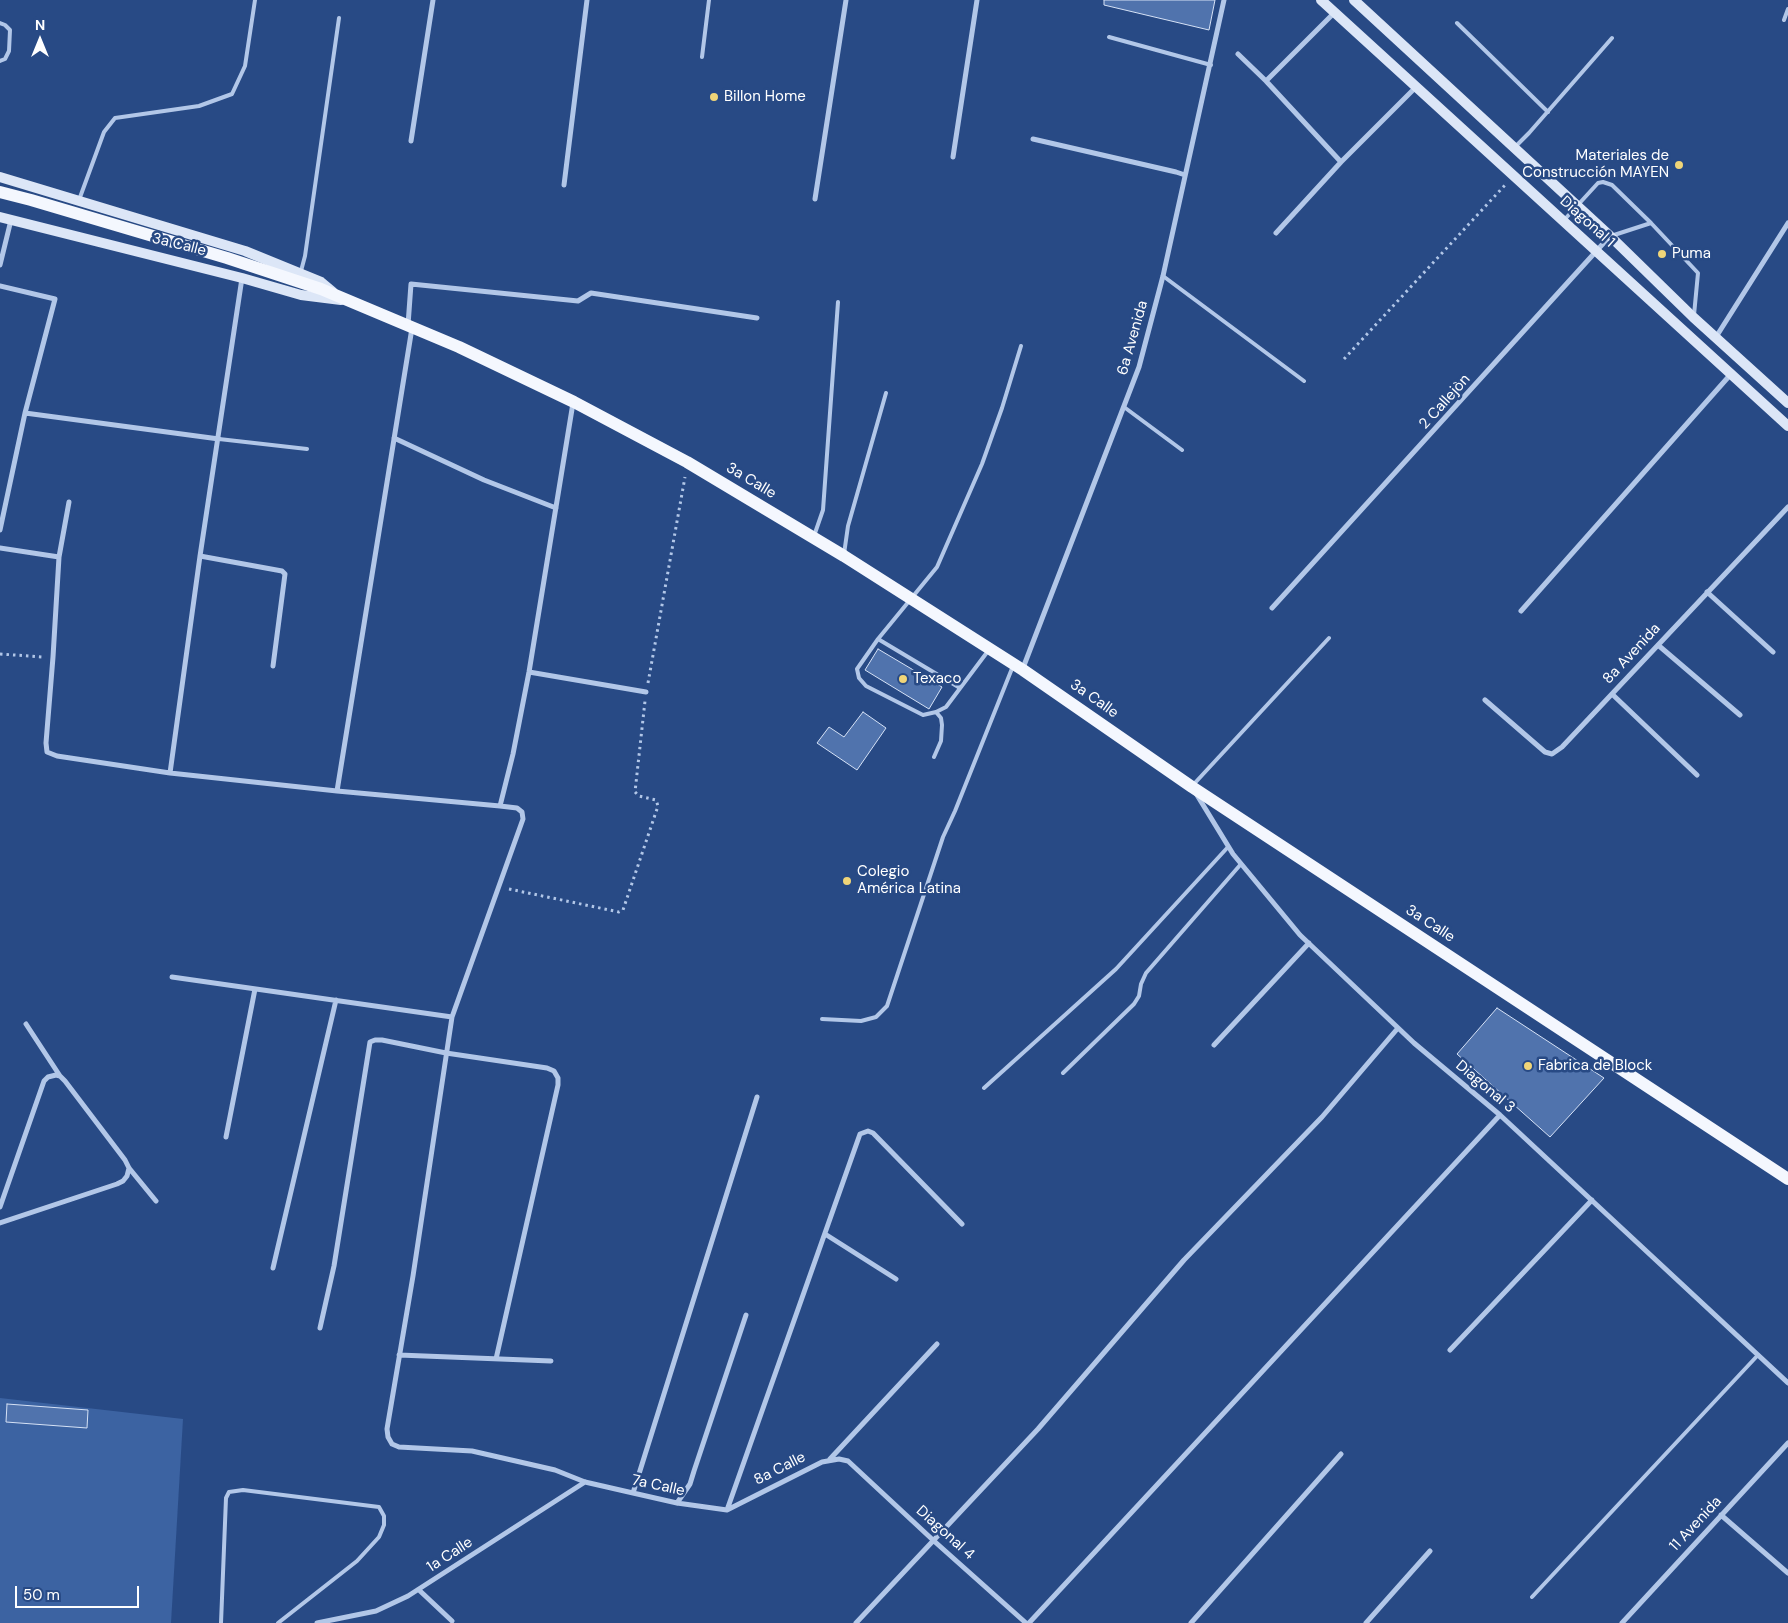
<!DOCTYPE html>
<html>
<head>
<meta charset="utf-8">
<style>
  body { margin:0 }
  #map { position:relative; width:1788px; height:1623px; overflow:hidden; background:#284a85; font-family:"DM Sans",sans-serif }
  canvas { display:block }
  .north { position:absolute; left:15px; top:15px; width:50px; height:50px; -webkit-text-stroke:4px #284a85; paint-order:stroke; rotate:0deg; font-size:14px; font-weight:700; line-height:20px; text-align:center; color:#fff }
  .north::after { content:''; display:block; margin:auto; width:18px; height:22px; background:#fff; clip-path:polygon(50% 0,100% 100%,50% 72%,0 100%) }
  .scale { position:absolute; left:15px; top:1586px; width:124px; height:22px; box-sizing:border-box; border:2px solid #fff; border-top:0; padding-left:6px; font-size:15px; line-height:18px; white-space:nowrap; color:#fff; -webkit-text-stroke:4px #284a85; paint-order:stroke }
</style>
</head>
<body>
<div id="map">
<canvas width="1788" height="1623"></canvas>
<div class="north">N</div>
<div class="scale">50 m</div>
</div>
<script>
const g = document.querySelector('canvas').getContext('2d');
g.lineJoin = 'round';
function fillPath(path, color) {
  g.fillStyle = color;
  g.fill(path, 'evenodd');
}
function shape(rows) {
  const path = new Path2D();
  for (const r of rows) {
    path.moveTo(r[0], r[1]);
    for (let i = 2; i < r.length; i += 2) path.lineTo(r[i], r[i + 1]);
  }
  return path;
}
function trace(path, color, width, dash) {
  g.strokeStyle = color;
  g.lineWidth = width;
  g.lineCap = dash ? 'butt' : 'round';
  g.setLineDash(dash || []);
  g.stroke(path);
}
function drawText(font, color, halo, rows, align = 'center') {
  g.font = font + ' "DM Sans",sans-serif';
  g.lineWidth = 5;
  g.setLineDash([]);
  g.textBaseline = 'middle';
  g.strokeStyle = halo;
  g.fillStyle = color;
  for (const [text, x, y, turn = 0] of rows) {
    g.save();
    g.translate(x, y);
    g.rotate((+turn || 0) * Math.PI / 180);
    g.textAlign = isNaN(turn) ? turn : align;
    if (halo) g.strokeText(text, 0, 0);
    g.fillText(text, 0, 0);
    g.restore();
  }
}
fillPath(shape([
  [0,1398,183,1419,171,1623,0,1623]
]), '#3c63a2');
const building = shape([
  [1104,0,1215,0,1209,30,1104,5,1104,0],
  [878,649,942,687,929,709,865,670,878,649],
  [863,712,886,728,857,770,817,743,829,727,844,737,863,712],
  [1497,1008,1604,1078,1550,1137,1457,1054,1497,1008],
  [7,1404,88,1410,87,1428,6,1422,7,1404]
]);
fillPath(building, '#5073ad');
trace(building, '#d6e2f6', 1);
trace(shape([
  [1344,359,1506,184],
  [0,654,43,657],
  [648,683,685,477],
  [509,889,619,912,623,910,658,806,656,800,639,796,635,792,645,701]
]), '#b2c7e8', 3, [2.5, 4]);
trace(shape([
  [1784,20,1788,9],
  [0,23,5,25,10,30,9,51,5,59,0,61],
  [1457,23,1548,112],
  [1109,37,1211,65],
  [702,57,709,0],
  [1516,146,1529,133,1612,38],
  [79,200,104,132,115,118,199,106,232,94,245,66,255,0],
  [1565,219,1598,183,1603,182,1612,185,1651,223],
  [1611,236,1651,223,1698,273,1694,315],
  [301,271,305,256,339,18],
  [1163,276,1304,381],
  [1124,407,1182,450],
  [219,439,307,449],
  [814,536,823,510,838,302],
  [844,554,848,526,886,393],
  [878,639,960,688],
  [988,651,946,707,936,712,923,715,866,686,859,678,857,669,878,639,937,567,982,464,1002,408,1021,346],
  [934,757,941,741,942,725,941,718,936,712],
  [1193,785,1329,638],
  [822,1019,861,1021,876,1017,887,1006,943,837,955,811,1013,666],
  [1063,1073,1134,1004,1139,996,1141,984,1146,973,1241,864],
  [984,1088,1116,969,1228,847],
  [1532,1597,1758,1355],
  [221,1623,226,1498,229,1492,243,1490,379,1507,384,1516,384,1525,379,1537,357,1561,278,1623]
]), '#b2c7e8', 4);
trace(shape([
  [1238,54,1266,81,1341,162],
  [1266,81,1334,13],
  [1033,139,1176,172,1185,175],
  [411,141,433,0],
  [953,157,977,0],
  [564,185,587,0],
  [815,199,846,0],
  [1276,233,1341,162,1416,87],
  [0,265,11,220],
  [0,286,55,299,25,413,0,530],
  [408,325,411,284,578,301,591,293,757,318],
  [1716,337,1788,223],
  [25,413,219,439],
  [394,438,484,480,556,508],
  [69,502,59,557,53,657,46,743,47,752,57,756,170,773,337,791,500,806,517,808,522,812,523,819,452,1017,413,1276,387,1429,388,1437,392,1444,399,1447,472,1451,555,1470,585,1482,633,1493,677,1503,727,1510],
  [0,548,59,557],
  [200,556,282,571,285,574,273,666],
  [1707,592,1773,652],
  [1272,608,1610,236],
  [1521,611,1731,374],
  [1658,645,1740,715],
  [1023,668,1139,367,1163,276,1224,0],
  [529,672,646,692],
  [1612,694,1697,775],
  [1485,700,1545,752,1552,754,1562,747,1788,507],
  [170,773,200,556,242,278],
  [337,791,412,328],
  [1197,795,1233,854,1300,935,1414,1043,1500,1115,1788,1383],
  [500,806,513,754,529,672,573,403],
  [172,977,452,1017],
  [26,1024,60,1076],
  [1214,1045,1309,943],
  [226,1137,255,989],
  [0,1207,44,1081,48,1077,56,1075,60,1076,65,1081,125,1160,129,1168,156,1201],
  [0,1223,117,1184,123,1181,127,1176,129,1168],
  [825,1234,896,1279],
  [273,1268,336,1000],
  [320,1328,334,1266,370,1042,375,1040,382,1040,446,1053,547,1068,554,1071,558,1078,558,1085,496,1359],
  [1450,1350,1592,1200],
  [399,1355,551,1361],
  [830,1459,937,1344],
  [633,1493,757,1097],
  [677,1503,690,1484,694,1471,746,1315],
  [727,1510,860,1134,868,1131,873,1133,962,1224],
  [727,1510,822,1462,839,1459,848,1461,934,1541,1026,1623],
  [1721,1515,1788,1573],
  [419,1590,452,1621],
  [317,1623,376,1611,408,1596,585,1482],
  [856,1623,1038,1429,1184,1260,1322,1117,1398,1028],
  [1029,1623,1500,1115],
  [1191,1623,1341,1454],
  [1366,1623,1430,1551],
  [1622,1623,1788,1443]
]), '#b2c7e8', 5);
trace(shape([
  [1321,0,1788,426],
  [1354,0,1610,236,1693,317,1788,403],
  [0,177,245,251,321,282,333,292],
  [0,217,242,278,301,295,341,300]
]), '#dce6f7', 10);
trace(shape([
  [0,192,31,200,227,258,321,289,459,347,574,402,687,462,844,556,1023,670,1192,787,1788,1179]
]), '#f4f7fe', 12);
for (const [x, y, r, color] of [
  [714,97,5,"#f0d578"],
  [1679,165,5,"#f0d578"],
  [1662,254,5,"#f0d578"],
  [903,679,5,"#f0d578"],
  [847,881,5,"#f0d578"],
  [1528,1066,5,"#f0d578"]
]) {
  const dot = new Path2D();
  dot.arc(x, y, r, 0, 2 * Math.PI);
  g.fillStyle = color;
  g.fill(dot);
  trace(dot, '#284a85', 2);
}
drawText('15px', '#fff', '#284a85', [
  ["Billon Home",724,97],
  ["Materiales de",1669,156,"right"],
  ["Construcción MAYEN",1669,173,"right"],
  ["Puma",1672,254],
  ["Texaco",913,679],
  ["Colegio",857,872],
  ["América Latina",857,889],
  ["Fabrica de Block",1538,1066]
], 'left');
drawText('15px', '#fff', '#284a85', [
  ["Diagonal 1",1587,222,42],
  ["3a Calle",179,245,14],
  ["6a Avenida",1133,338,-74],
  ["2 Callejòn",1445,402,-48],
  ["3a Calle",751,481,31],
  ["8a Avenida",1632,654,-47],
  ["3a Calle",1094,699,35],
  ["3a Calle",1430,924,33],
  ["Diagonal 3",1485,1087,40],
  ["8a Calle",780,1469,-27],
  ["7a Calle",658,1486,12],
  ["11 Avenida",1696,1524,-47],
  ["Diagonal 4",945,1533,42],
  ["1a Calle",450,1555,-33]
]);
</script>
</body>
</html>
